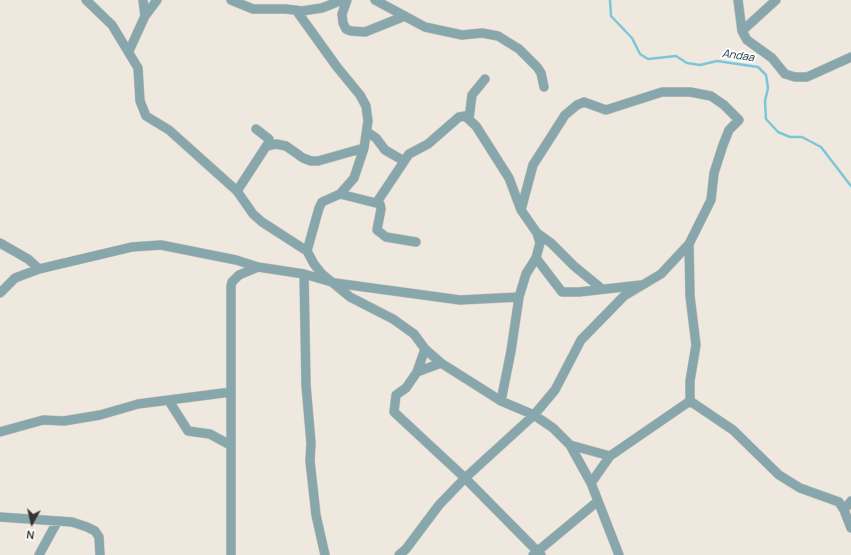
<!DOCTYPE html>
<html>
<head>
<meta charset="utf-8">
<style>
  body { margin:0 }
  #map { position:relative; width:851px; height:555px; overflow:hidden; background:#efe8de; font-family:Manrope,sans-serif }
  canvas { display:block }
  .north { position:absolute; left:12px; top:503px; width:40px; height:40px; -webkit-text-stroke:3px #fff; paint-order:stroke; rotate:188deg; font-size:11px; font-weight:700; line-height:16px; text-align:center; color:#363330 }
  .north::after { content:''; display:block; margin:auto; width:14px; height:18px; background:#363330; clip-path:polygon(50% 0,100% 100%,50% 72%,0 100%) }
</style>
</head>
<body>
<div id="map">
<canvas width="851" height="555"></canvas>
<div class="north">N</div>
</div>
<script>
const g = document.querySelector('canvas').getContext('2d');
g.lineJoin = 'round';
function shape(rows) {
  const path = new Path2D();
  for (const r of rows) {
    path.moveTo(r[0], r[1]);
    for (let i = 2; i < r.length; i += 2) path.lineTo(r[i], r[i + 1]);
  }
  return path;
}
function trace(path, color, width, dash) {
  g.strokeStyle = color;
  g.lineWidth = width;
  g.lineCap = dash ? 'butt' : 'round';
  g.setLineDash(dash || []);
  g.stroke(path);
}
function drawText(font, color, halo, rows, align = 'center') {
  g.font = font + ' Manrope,sans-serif';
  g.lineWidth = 4;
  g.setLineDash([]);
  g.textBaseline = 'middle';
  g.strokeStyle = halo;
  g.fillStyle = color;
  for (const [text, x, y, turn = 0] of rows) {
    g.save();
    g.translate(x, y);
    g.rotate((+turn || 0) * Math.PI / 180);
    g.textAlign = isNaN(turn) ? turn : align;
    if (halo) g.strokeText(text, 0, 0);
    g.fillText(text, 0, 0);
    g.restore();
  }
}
trace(shape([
  [610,0,611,16,632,38,640,54,648,59,676,56,687,63,700,65,717,61,758,67,766,75,768,88,765,101,766,119,778,132,790,137,802,137,821,147,851,186]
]), '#7dc6da', 2.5);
const street = shape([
  [86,0,112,25,138,68,140,101,146,116,169,130,237,191,253,214,262,222,307,251],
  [143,0,145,16],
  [231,0,253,9,286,9,302,11,322,8,342,0],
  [347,0,342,14,343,23,346,29,351,31,365,32,405,16],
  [375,0,425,27,462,35,482,33,498,36,519,49,537,67,541,73,544,87],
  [738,0,742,31,747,40,772,58,785,74,795,77,807,77,851,57],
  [296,10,337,67,360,95,366,106,368,121,364,148,354,178,340,194,322,202,319,208,307,251,314,264,322,274,350,297,393,319,414,334,425,349,441,363,501,401,534,415,553,428,570,445,591,483,619,555],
  [742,31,776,0],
  [129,51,145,16,157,0],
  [469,119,472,95,485,79],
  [367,132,376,138,385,150,404,161],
  [267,146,276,144,286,146,303,158,311,161,318,161,364,148],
  [237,191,269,142,269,139,256,129],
  [340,194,380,204,381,209,377,230,386,237,416,242],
  [377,202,409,154,428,144,459,117,465,116,476,126,509,178,521,210,537,233,540,243,536,258,526,274,519,297,511,351,501,401],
  [521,210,533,165,565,115,577,105,584,102,606,110,662,92,690,92,711,96,724,105,739,120,729,130,723,145,714,173,711,200,689,244,690,296,696,345,690,381,690,401],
  [537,233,551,243,574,266,602,289],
  [0,243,28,259,39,269],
  [536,258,562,292,579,292,641,285],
  [304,274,306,385,311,443,310,461,316,515,325,555],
  [0,293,15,278,39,269,132,247,161,245,236,260,258,267,304,274,335,283,460,300,519,297],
  [425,349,417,372,406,388,396,395,394,412,465,478,541,555],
  [417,372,441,363],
  [169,401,188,431,210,434,230,445],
  [690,401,733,430,779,475,800,488,839,502,844,510,851,528],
  [0,432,43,420,64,421,100,415,138,404,231,392],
  [570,445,610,456],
  [591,483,610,456,690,401],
  [844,510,851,501],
  [0,517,72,522,87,527,95,531,99,537,100,555],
  [39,555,57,522],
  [231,555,231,286,232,282,239,275,258,267],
  [399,555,406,549,439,505,465,478,534,415,555,390,581,340,624,296,661,274,689,244],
  [533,555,598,501]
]);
trace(street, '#cac4bb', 10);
trace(street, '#88a7ac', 9);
drawText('italic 11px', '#0a2e37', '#fff', [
  ["Andaa",738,56,8]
]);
</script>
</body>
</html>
